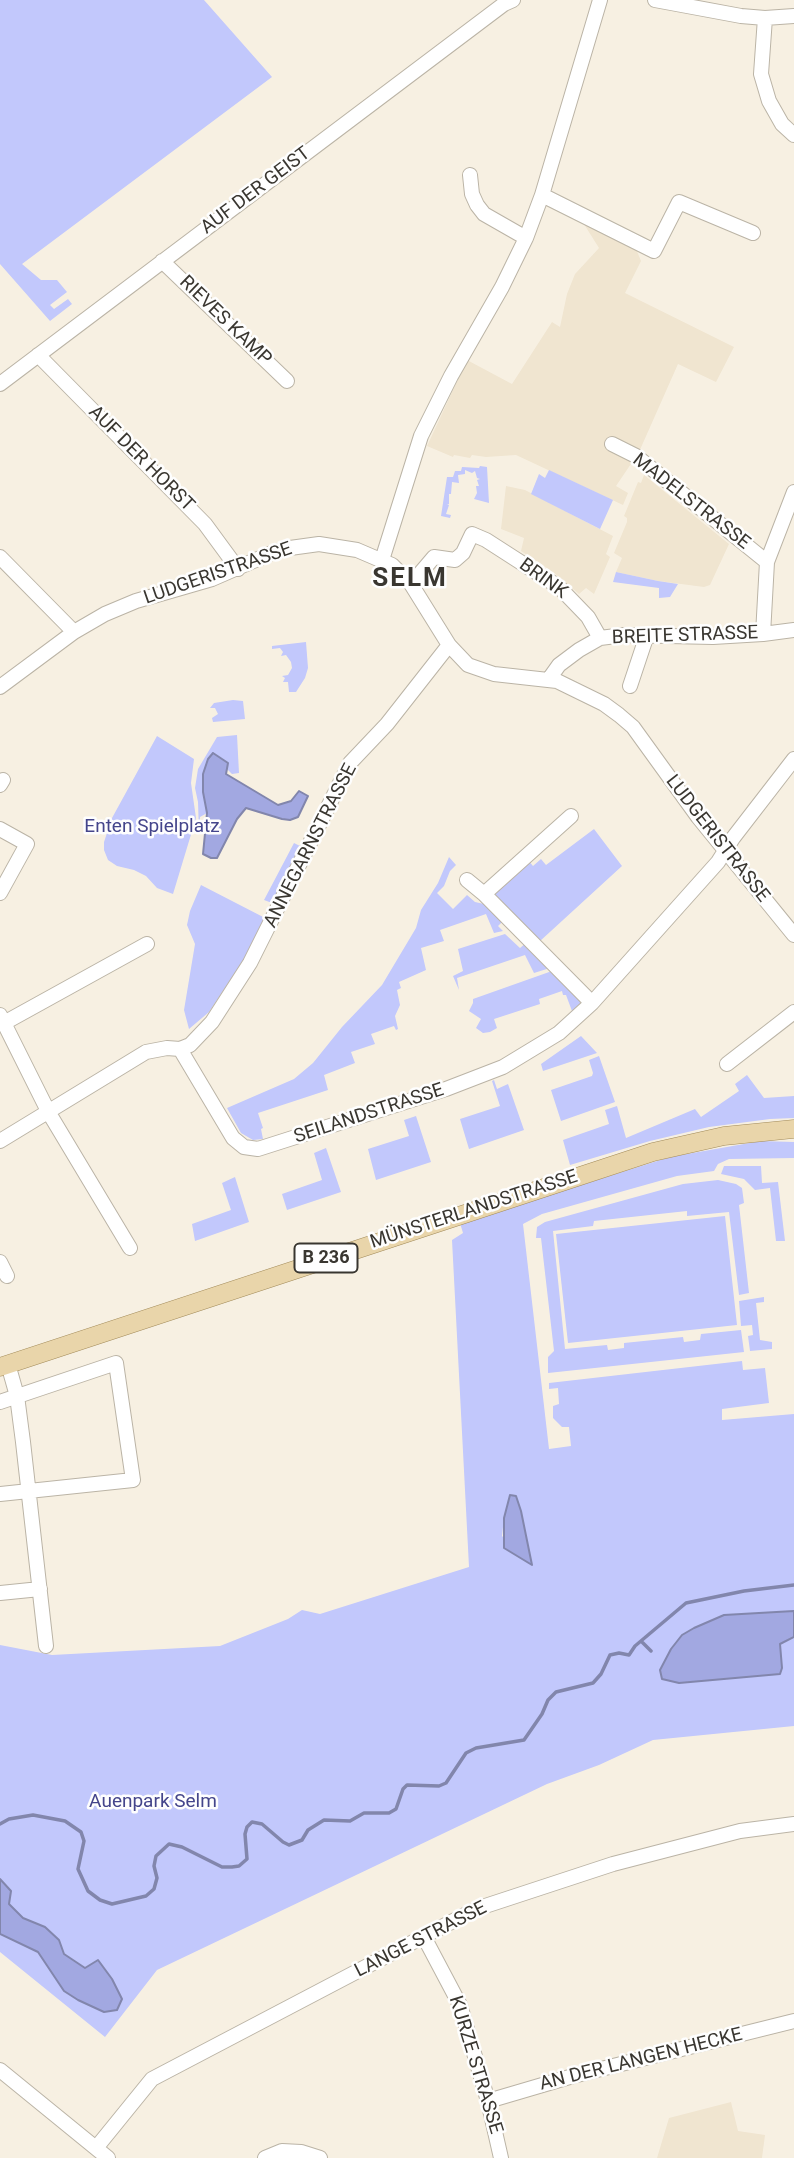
<!DOCTYPE html>
<html>
<head>
<meta charset="utf-8">
<style>
  body { margin:0 }
  canvas { display:block; background:#f7f0e2 }
</style>
</head>
<body>
<canvas width="794" height="2158"></canvas>
<script>
const g = document.querySelector('canvas').getContext('2d');
g.lineJoin = 'round';
function fillPath(path, color) {
  g.fillStyle = color;
  g.fill(path, 'evenodd');
}
function shape(rows) {
  const path = new Path2D();
  for (const r of rows) {
    path.moveTo(r[0], r[1]);
    for (let i = 2; i < r.length; i += 2) path.lineTo(r[i], r[i + 1]);
  }
  return path;
}
function trace(path, color, width, dash) {
  g.strokeStyle = color;
  g.lineWidth = width;
  g.lineCap = dash ? 'butt' : 'round';
  g.setLineDash(dash || []);
  g.stroke(path);
}
function drawText(font, color, halo, rows, align = 'center') {
  g.font = font + ' Roboto,sans-serif';
  g.lineWidth = 5;
  g.setLineDash([]);
  g.textBaseline = 'middle';
  g.strokeStyle = halo;
  g.fillStyle = color;
  for (const [text, x, y, turn = 0] of rows) {
    g.save();
    g.translate(x, y);
    g.rotate((+turn || 0) * Math.PI / 180);
    g.textAlign = isNaN(turn) ? turn : align;
    if (halo) g.strokeText(text, 0, 0);
    g.fillText(text, 0, 0);
    g.restore();
  }
}
fillPath(shape([
  [582,221,634,244,641,261,625,293,734,347,716,382,678,364,639,452,616,486,628,493,623,505,516,455,486,457,472,455,470,458,454,455,453,457,427,446,467,360,512,384,552,322,560,327,567,294,575,274,599,248],
  [644,475,729,544,710,585,704,587,658,581,616,572,622,558,614,553,627,522,627,518,624,516,638,482,641,483],
  [506,486,525,490,613,536,606,554,610,557,594,594,586,588,579,594,553,572,521,551,524,538,501,529],
  [731,2102,738,2131,765,2135,762,2158,657,2158,669,2118]
]), '#f0e5d0');
fillPath(shape([
  [0,0,204,0,272,77,22,264,41,280,57,280,67,292,50,305,54,309,68,299,72,304,50,321,0,264],
  [480,466,487,467,489,503,474,499,477,493,476,486,479,486,477,480,480,479,477,478,475,471,472,473,465,470,465,474,458,475,459,483,452,482,451,494,449,494,449,504,447,504,449,505,446,514,451,515,450,518,441,516,447,477,453,477,455,471,461,471,462,467,479,468],
  [549,470,613,500,600,529,531,494,539,474,545,478],
  [616,572,658,581,678,584,670,597,659,598,659,588,613,582],
  [306,642,308,668,305,678,296,692,289,692,288,682,283,682,285,678,282,676,288,675,292,668,291,662,286,655,281,656,283,652,280,648,272,649,272,646],
  [233,700,243,701,245,719,213,722,212,718,218,714,215,708,210,708,214,703],
  [237,735,239,773,232,774,227,769,228,763,203,775,203,792,207,813,200,817,199,832,198,802,195,788,198,769,217,737],
  [157,736,194,759,191,783,196,818,173,894,157,888,146,876,134,870,117,866,108,860,104,850,104,842,112,818],
  [594,829,622,866,539,942,494,894,527,859,533,866,541,859,546,865],
  [294,843,302,847,272,903,264,900],
  [449,857,456,865,450,871,444,886,437,893,453,909,467,895,475,902,484,904,503,921,498,926,503,931,494,933,486,914,440,930,444,941,421,948,426,970,399,982,401,988,397,990,400,1005,395,1016,398,1029,396,1030,394,1026,371,1034,375,1044,351,1052,355,1063,324,1075,328,1090,258,1113,263,1128,261,1129,263,1139,253,1140,241,1133,227,1108,294,1079,313,1063,342,1027,382,985,416,928,421,910,438,883],
  [201,885,267,919,252,947,209,1012,189,1029,184,1010,195,944,187,925,190,911],
  [505,934,520,948,526,943,550,968,534,973,525,955,457,978,459,990,453,976,463,971,458,949],
  [552,971,580,999,580,1004,572,1011,566,995,563,995,562,991,539,999,540,1004,494,1019,497,1028,490,1032,483,1033,476,1028,481,1019,469,1011,473,1003,473,999],
  [581,1036,597,1053,543,1071,541,1064],
  [599,1056,615,1102,561,1121,551,1090,592,1076,593,1073,589,1060],
  [747,1075,764,1098,794,1096,794,1118,770,1119,709,1127,650,1141,570,1165,563,1140,609,1124,605,1110,617,1106,626,1138,695,1109,701,1117,739,1091,735,1084],
  [494,1080,497,1089,508,1084,524,1130,469,1149,460,1119,500,1106,492,1081],
  [416,1116,431,1162,376,1180,368,1149,409,1136,404,1120],
  [761,1141,794,1142,794,1158,729,1159,718,1164,714,1171,677,1176,542,1214,523,1224,549,1449,571,1446,569,1427,562,1427,553,1418,553,1406,559,1404,558,1388,549,1389,549,1383,742,1361,743,1370,765,1368,769,1403,722,1409,722,1420,794,1414,794,1611,724,1615,682,1635,663,1663,782,1668,780,1644,794,1637,794,1726,653,1740,599,1765,547,1784,157,1970,105,2037,0,1952,0,1645,52,1655,220,1646,288,1619,302,1610,320,1614,469,1567,452,1240,463,1233,460,1223,670,1157],
  [510,1495,516,1496,521,1511,531,1565,502,1536,504,1518],
  [326,1148,341,1192,287,1210,282,1194,322,1180,314,1153],
  [724,1166,761,1166,762,1183,778,1182,785,1241,776,1241,770,1188,755,1190,744,1179,721,1174],
  [235,1177,249,1222,195,1241,192,1224,231,1210,222,1183],
  [718,1180,736,1184,742,1188,744,1203,739,1205,749,1293,739,1295,729,1212,687,1216,687,1211,594,1221,593,1226,553,1231,565,1349,607,1345,608,1350,624,1348,624,1343,683,1337,684,1342,700,1340,701,1334,741,1330,744,1352,548,1373,548,1357,554,1351,541,1238,536,1238,537,1227,545,1222,683,1184],
  [725,1216,737,1325,568,1343,556,1234],
  [764,1297,764,1302,756,1303,760,1340,772,1342,772,1349,750,1351,748,1336,753,1335,752,1325,741,1326,739,1301]
]), '#c2c8fc');
const water = shape([
  [213,753,228,763,226,774,278,805,291,801,299,791,308,796,298,817,290,820,282,819,246,808,237,819,217,858,211,858,203,854,207,813,203,792,203,774,208,759,213,753],
  [510,1495,516,1496,521,1511,532,1565,504,1548,504,1518,510,1495],
  [794,1611,794,1637,780,1644,782,1668,780,1674,679,1683,662,1679,660,1670,671,1649,682,1635,694,1628,724,1615,794,1611],
  [0,1879,11,1891,9,1904,23,1918,45,1927,59,1940,64,1954,85,1968,98,1960,112,1979,122,1999,117,2010,104,2012,78,2000,64,1991,38,1952,0,1934,0,1879]
]);
fillPath(water, '#a2a8e1');
trace(water, '#8286ac', 2);
trace(shape([
  [642,1642,651,1651],
  [0,1824,9,1819,33,1815,65,1821,81,1832,84,1841,78,1869,88,1891,100,1900,112,1904,146,1896,154,1889,157,1878,154,1866,156,1856,169,1844,182,1847,222,1867,232,1867,239,1866,247,1859,245,1834,247,1827,252,1822,262,1824,283,1842,289,1845,302,1840,308,1830,324,1820,350,1821,364,1813,389,1813,396,1809,403,1789,407,1785,439,1786,446,1783,466,1753,476,1748,524,1740,542,1714,548,1700,556,1692,593,1683,601,1674,610,1655,619,1653,629,1655,635,1646,686,1603,744,1591,794,1585]
]), '#8286ac', 3.5);
const minor = shape([
  [655,0,741,16,765,18,794,16],
  [765,18,761,74,769,101,782,124,794,135],
  [470,175,472,194,477,205,484,214,526,238],
  [542,195,654,251,679,202,753,233],
  [162,261,287,381],
  [38,355,205,524,238,569],
  [0,384,504,4,513,0],
  [612,444,636,456,767,562],
  [0,557,74,632],
  [382,560,421,436,451,376,502,287,526,238,542,195,600,0],
  [411,584,434,557,455,560,463,553,472,534,486,540,559,587,588,617,600,638],
  [763,634,767,562,794,492],
  [549,679,559,665,579,650,600,638,624,635,713,637,763,634,794,630],
  [630,686,647,635],
  [0,687,74,632,105,614,136,601,212,579,274,552,290,548,319,544,357,550,392,565,411,584,449,645,468,665,494,674,557,681,604,704,619,715,633,727,698,817,794,935],
  [0,785,3,780],
  [0,829,27,844,0,893],
  [467,880,484,894,592,1003],
  [484,894,571,816],
  [0,1015,49,1113,130,1248],
  [4,1023,147,944],
  [180,1049,233,1138,244,1147,258,1149,446,1089,503,1067,559,1033,592,1003,718,862,733,838,794,759],
  [180,1049,190,1045,212,1022,250,963,350,763,387,724,449,645],
  [727,1064,794,1012],
  [0,1141,146,1052,167,1048,180,1049],
  [0,1262,7,1276],
  [8,1364,17,1396,23,1442,46,1646],
  [0,1402,116,1363,133,1480,0,1494],
  [0,1593,40,1589],
  [424,1937,460,2005,488,2101,501,2158],
  [0,2070,108,2158],
  [488,2101,573,2076,794,2021],
  [96,2148,152,2079,476,1909,613,1864,740,1831,794,1824],
  [265,2158,282,2151,301,2152,320,2158]
]);
const major = shape([
  [0,1367,653,1152,724,1136,794,1129]
]);
trace(minor, '#bbb4a6', 16);
trace(major, '#a28b5a', 19);
trace(minor, '#fff', 14);
trace(major, '#e9d5aa', 18);
for (const [x, y, w] of [
  [326,1258,63]
]) {
  const box = new Path2D();
  box.roundRect(x - w / 2, y - 14.5, w, 29, 5);
  g.fillStyle = '#fefefe';
  g.fill(box);
  trace(box, '#393630', 2);
}
drawText('bold 18px', '#393630', null, [
  ["B 236",326,1258]
]);
drawText('19px', '#393630', '#fefefe', [
  ["AUF DER GEIST",256,191,-37],
  ["RIEVES KAMP",225,321,44],
  ["AUF DER HORST",141,459,45],
  ["MADELSTRASSE",691,502,38],
  ["LUDGERISTRASSE",218,574,-19],
  ["BRINK",543,579,36],
  ["BREITE STRASSE",685,636,-2],
  ["LUDGERISTRASSE",717,839,52],
  ["ANNEGARNSTRASSE",311,846,-63],
  ["SEILANDSTRASSE",369,1114,-18],
  ["MÜNSTERLANDSTRASSE",474,1210,-18],
  ["LANGE STRASSE",421,1940,-27],
  ["AN DER LANGEN HECKE",641,2060,-14],
  ["KURZE STRASSE",475,2065,73]
]);
drawText('19px', '#44458b', '#fefefe', [
  ["Enten Spielplatz",152,827],
  ["Auenpark Selm",153,1802]
]);
g.letterSpacing = '2px';
drawText('bold 26px', '#393630', '#fefefe', [
  ["SELM",410,579]
]);
g.letterSpacing = '0px';
</script>
</body>
</html>
